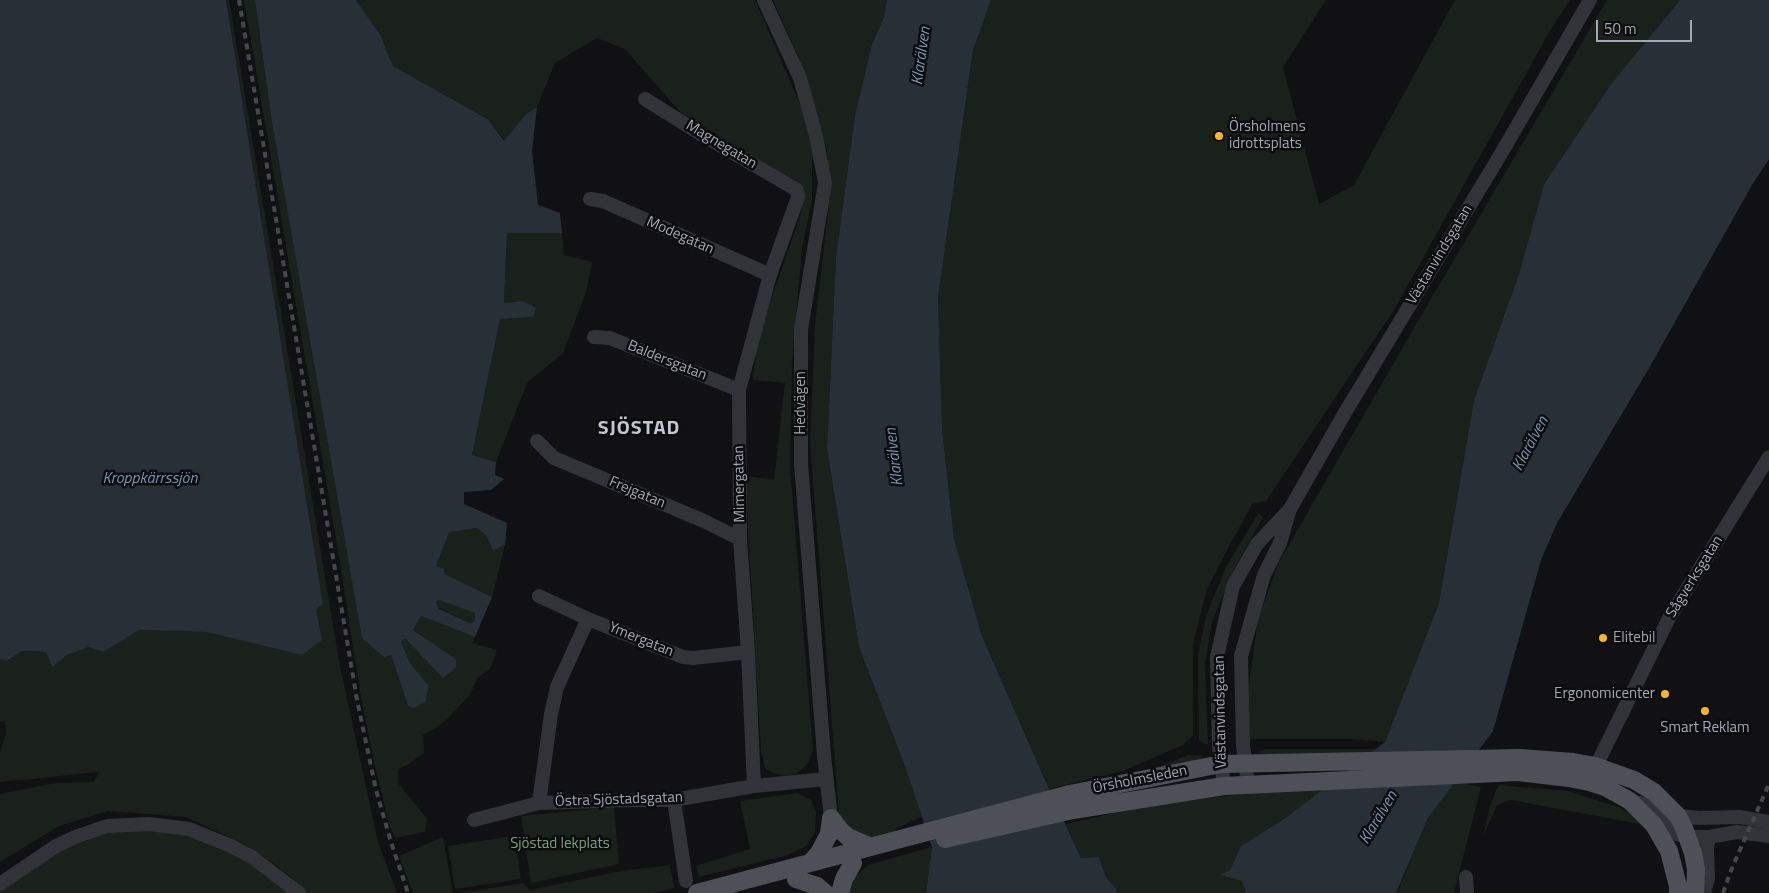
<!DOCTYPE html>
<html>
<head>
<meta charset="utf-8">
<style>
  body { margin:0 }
  #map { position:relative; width:1769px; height:893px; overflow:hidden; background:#111113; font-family:"Titillium Web",sans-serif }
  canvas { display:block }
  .scale { position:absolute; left:1596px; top:20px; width:96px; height:22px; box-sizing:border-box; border:2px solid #a2a7b4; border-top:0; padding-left:6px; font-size:15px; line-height:18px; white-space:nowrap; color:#a2a7b4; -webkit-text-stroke:4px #0c0c0e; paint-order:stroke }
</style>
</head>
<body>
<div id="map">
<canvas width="1769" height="893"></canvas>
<div class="scale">50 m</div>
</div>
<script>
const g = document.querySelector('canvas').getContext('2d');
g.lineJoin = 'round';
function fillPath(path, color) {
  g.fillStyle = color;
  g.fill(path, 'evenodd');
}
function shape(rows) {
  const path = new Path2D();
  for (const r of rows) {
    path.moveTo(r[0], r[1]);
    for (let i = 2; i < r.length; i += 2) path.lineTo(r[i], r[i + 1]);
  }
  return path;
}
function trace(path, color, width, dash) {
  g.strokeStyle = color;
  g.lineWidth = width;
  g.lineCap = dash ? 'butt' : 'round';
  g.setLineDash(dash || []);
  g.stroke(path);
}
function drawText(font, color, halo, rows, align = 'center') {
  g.font = font + ' "Titillium Web",sans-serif';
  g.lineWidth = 5;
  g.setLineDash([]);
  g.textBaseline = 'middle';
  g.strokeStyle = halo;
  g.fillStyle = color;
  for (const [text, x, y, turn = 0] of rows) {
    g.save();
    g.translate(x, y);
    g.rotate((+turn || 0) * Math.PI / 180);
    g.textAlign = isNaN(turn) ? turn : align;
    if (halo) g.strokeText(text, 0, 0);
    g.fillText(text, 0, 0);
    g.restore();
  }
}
fillPath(shape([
  [226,0,229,0,339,661,378,842,397,893,308,893,280,868,246,845,186,817,108,811,59,826,0,862,0,794,56,783,94,782,99,772,0,782,0,752,6,733,5,722,0,721,0,659,8,661,22,651,46,652,52,667,67,655,89,647,104,652,139,630,206,632,302,655,322,640,316,610,323,604],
  [244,0,255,0,271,116,391,655,408,706,429,686,410,663,401,642,405,638,443,677,456,659,413,630,421,616,475,637,472,643,497,650,490,669,478,677,470,695,447,719,436,728,423,735,424,753,407,765,398,769,398,783,427,819,425,832,395,838,389,824,375,766,360,692,341,569],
  [356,0,755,0,806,118,812,152,812,200,802,249,792,361,790,467,813,750,808,763,798,773,785,776,773,773,765,768,761,751,745,476,774,480,785,383,753,380,757,341,801,213,804,189,679,111,625,49,597,38,555,63,537,107,526,114,505,141,489,120,393,66,381,36],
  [773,0,887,0,884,17,872,44,855,115,836,257,827,449,859,647,906,769,922,817,905,824,881,838,865,838,852,831,843,822,839,814,810,444,815,325,830,194,827,150,799,58],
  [991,0,1326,0,1283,67,1319,204,1354,185,1455,0,1570,0,1551,29,1394,310,1266,501,1252,504,1226,552,1207,589,1193,644,1193,735,1183,745,1123,771,1049,789,982,636,954,539,942,428,938,297,973,50],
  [1607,0,1680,0,1612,83,1544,184,1519,274,1474,400,1439,603,1385,742,1352,739,1249,739,1247,700,1258,619,1279,562,1418,321],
  [507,233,562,233,564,255,592,262,586,292,563,353,527,383,496,462,472,455,500,319,533,317,523,301,504,303],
  [1258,514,1263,517,1233,571,1212,621,1205,665,1208,745,1199,740,1198,656,1206,616,1226,567],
  [477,528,486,535,493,549,505,545,492,597,445,574,444,569,436,566,449,531],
  [439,599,475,613,475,621,470,623,439,608,436,602],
  [1266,749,1376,749,1371,753,1267,755,1258,752],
  [1189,755,1204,756,1193,765,1134,776],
  [1454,782,1481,787,1454,893,1397,893,1428,818],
  [1498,785,1568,791,1621,808,1645,825,1511,800,1497,805,1483,837,1489,810],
  [1326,787,1284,819,1241,846,1230,870,1219,875,1242,881,1246,893,1119,893,1106,877,1099,857,1081,858,1066,824,1141,807,1240,794],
  [797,793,811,800,816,812,815,832,806,846,788,855,699,877,696,866,750,849,740,801],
  [614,807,619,864,531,883,521,816],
  [121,829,156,829,209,838,253,865,289,893,0,893,0,891,46,856,88,836],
  [514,836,521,879,455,889,448,846],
  [443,837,453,893,413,893,399,856],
  [932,847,926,893,849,893,854,878,868,865],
  [670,865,674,888,653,893,459,893,523,883,530,890,621,871]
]), '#19211a');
fillPath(shape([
  [0,0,226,0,323,604,316,610,322,640,302,655,206,632,139,630,104,652,89,647,67,655,52,667,46,652,22,651,7,661,0,659],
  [255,0,356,0,381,36,393,66,489,120,504,141,526,114,537,107,532,151,538,205,560,213,562,233,507,233,504,303,523,301,536,308,533,317,500,319,472,455,496,462,495,475,504,479,491,490,464,492,464,504,507,523,505,545,493,550,486,535,477,528,449,532,436,566,444,569,445,574,492,597,475,637,421,616,413,630,456,659,456,667,443,678,405,638,401,642,410,663,429,686,425,702,414,708,408,706,391,655,384,657,362,638,271,116],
  [439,600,475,613,475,621,470,623,439,609,436,602],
  [887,0,991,0,973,50,938,297,942,428,954,539,982,636,1045,780,1081,858,1099,857,1106,877,1119,893,926,893,932,847,906,769,859,647,827,449,836,257,855,115,872,44,884,17],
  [1680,0,1769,0,1769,159,1752,185,1648,370,1557,523,1541,560,1493,731,1428,818,1396,893,1246,893,1242,881,1219,875,1230,870,1241,846,1284,819,1385,742,1439,603,1474,400,1519,274,1544,184,1612,83]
]), '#272f37');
trace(shape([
  [764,0,800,78,816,136,825,183,801,329,801,464,824,755,831,818],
  [645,99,704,136,797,190,798,197,770,275,739,390,740,539,748,652,754,786],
  [590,199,603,201,770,275],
  [594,337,610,338,739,390],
  [537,441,554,458,704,521,740,539],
  [539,596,588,619,683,657,693,658,748,652],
  [1592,774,1669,618,1769,457],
  [1248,785,1243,745,1241,656,1264,575,1280,543,1289,512],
  [1224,786,1219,747,1217,657,1233,586,1257,544,1290,509,1346,411,1502,152,1590,0],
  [674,800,686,881],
  [1635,802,1645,804,1677,834,1688,837,1709,837,1737,832,1769,836],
  [539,803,551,714,557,687,588,619],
  [1678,816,1699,818,1740,817,1769,822],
  [474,820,539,803,633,800,674,800,754,786,826,779],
  [1466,877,1467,893],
  [0,884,56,846,75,837,107,826,149,824,189,829,231,846,252,857,299,893],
  [1704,893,1708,878,1707,848,1709,837]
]), '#323338', 14);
trace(shape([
  [831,818,840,830,848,837,871,847],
  [945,839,1073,810,1224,786,1518,772,1569,778,1589,782,1605,787,1630,801,1654,825,1669,851,1678,886,1678,893],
  [810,863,819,853,829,834,831,818],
  [796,879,817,886,825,893],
  [697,893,1070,794,1221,764,1520,758,1573,762,1595,766,1634,780,1654,792,1678,816,1684,828,1693,853,1696,869,1695,893],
  [840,893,844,879,853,863]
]), '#4e5057', 18);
trace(shape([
  [239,0,357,700,376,790,391,842,408,893],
  [1723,893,1732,868,1769,784]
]), '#45474d', 4, [6, 5]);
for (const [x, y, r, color] of [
  [1219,136,5,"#fbb821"],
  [1603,638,5,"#fbb821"],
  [1665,694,5,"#fbb821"],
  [1705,711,5,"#fbb821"]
]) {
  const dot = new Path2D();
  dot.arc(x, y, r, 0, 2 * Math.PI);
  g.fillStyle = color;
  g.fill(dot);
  trace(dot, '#0c0c0e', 2);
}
drawText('15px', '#a2a7b4', '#0c0c0e', [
  ["Örsholmens",1229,127],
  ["idrottsplats",1229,144],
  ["Elitebil",1613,638],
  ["Ergonomicenter",1655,694,"right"],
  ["Smart Reklam",1705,728,"center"]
], 'left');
drawText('15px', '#a2a7b4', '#0c0c0e', [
  ["Magnegatan",721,145,31],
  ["Modegatan",680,236,24],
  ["Västanvindsgatan",1440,255,-59],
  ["Baldersgatan",667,361,22],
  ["Hedvägen",801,403,-90],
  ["Mimergatan",740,484,-91],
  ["Frejgatan",637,493,23],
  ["Sågverksgatan",1695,577,-58],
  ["Ymergatan",641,640,22],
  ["Västanvindsgatan",1221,712,-91],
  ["Örsholmsleden",1140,780,-11],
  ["Östra Sjöstadsgatan",619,800,-2]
]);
drawText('15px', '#77a17b', '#0c0c0e', [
  ["Sjöstad lekplats",560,844]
]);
drawText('italic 16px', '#7694b2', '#0c0c0e', [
  ["Klarälven",922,56,-82],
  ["Klarälven",1531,444,-62],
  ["Klarälven",895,457,-97],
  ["Kroppkärrssjön",150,479],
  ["Klarälven",1379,818,-59]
]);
g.letterSpacing = '1px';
drawText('bold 20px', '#c3c6d0', '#0c0c0e', [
  ["SJÖSTAD",639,429]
]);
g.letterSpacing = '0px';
</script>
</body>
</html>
